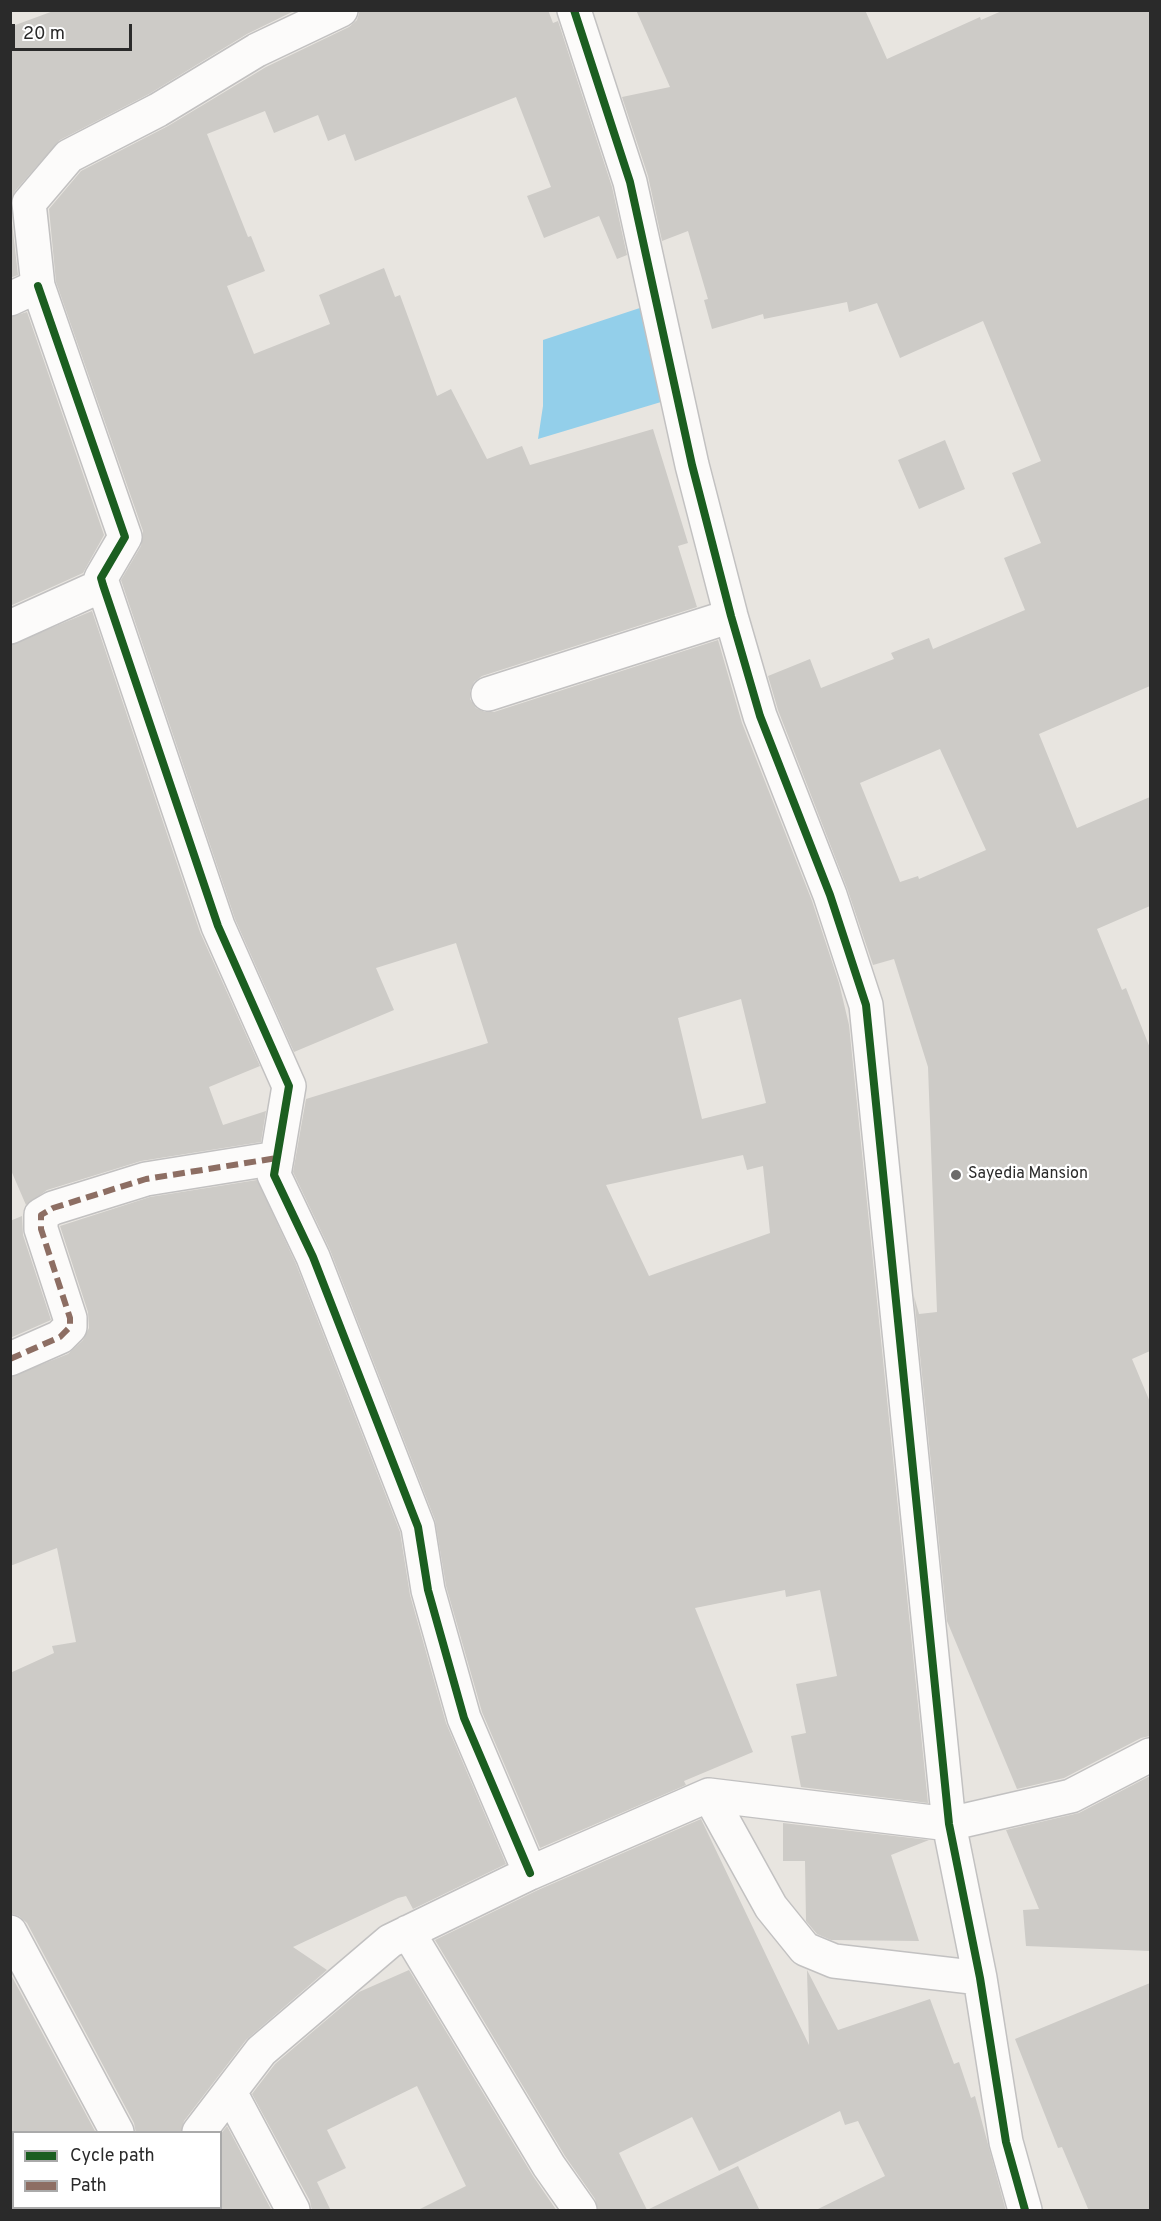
<!DOCTYPE html>
<html>
<head>
<meta charset="utf-8">
<style>
  body { margin:0 }
  #map { position:relative; width:1161px; height:2221px; overflow:hidden; background:#e8e5e0; font-family:Overpass,sans-serif }
  canvas { display:block }
  .frame { position:absolute; inset:0; border:12px solid #2a2a2a; pointer-events:none }
  .legend { position:absolute; left:12px; top:2131px; width:210px; height:78px; box-sizing:border-box; background:#fff; border:2px solid #aaa; margin:0; padding:8px 10px; list-style:none; font-size:18px; color:#2a2a2a }
  .legend li { display:flex; align-items:center; gap:12px; height:30px }
  .legend b { width:30px; border:2px solid #aaa }
  .scale { position:absolute; left:12px; top:24px; width:120px; height:27px; box-sizing:border-box; border:3px solid #2a2a2a; border-top:0; padding-left:8px; font-size:18px; line-height:21px; white-space:nowrap; color:#2a2a2a; -webkit-text-stroke:4px #fff; paint-order:stroke }
</style>
</head>
<body>
<div id="map">
<canvas width="1161" height="2221"></canvas>
<div class="frame"></div>
<ul class="legend">
<li><b style="height:8px;background:#1b5e20"></b>Cycle path</li>
<li><b style="height:8px;background:#8d6e63"></b>Path</li>
</ul>
<div class="scale">20 m</div>
</div>
<script>
const g = document.querySelector('canvas').getContext('2d');
g.lineJoin = 'round';
function fillPath(path, color) {
  g.fillStyle = color;
  g.fill(path, 'evenodd');
}
function shape(rows) {
  const path = new Path2D();
  for (const r of rows) {
    path.moveTo(r[0], r[1]);
    for (let i = 2; i < r.length; i += 2) path.lineTo(r[i], r[i + 1]);
  }
  return path;
}
function trace(path, color, width, dash) {
  g.strokeStyle = color;
  g.lineWidth = width;
  g.lineCap = dash ? 'butt' : 'round';
  g.setLineDash(dash || []);
  g.stroke(path);
}
function drawText(font, color, halo, rows, align = 'center') {
  g.font = font + ' Overpass,sans-serif';
  g.lineWidth = 4.5;
  g.setLineDash([]);
  g.textBaseline = 'middle';
  g.strokeStyle = halo;
  g.fillStyle = color;
  for (const [text, x, y, turn = 0] of rows) {
    g.save();
    g.translate(x, y);
    g.rotate((+turn || 0) * Math.PI / 180);
    g.textAlign = isNaN(turn) ? turn : align;
    if (halo) g.strokeText(text, 0, 0);
    g.fillText(text, 0, 0);
    g.restore();
  }
}
fillPath(shape([
  [661,301,671,399,538,439,543,406,543,340]
]), '#93cfea');
fillPath(shape([
  [56,10,296,10,247,34,149,94,60,140,15,191,10,203,10,27],
  [360,10,548,10,553,23,558,21,612,187,627,255,617,259,599,216,544,238,527,196,551,187,516,97,355,161,345,134,328,141,318,115,274,133,265,111,207,134,248,237,251,236,265,271,227,286,254,354,330,324,319,295,384,268,395,297,400,295,437,396,451,389,487,459,522,446,530,465,653,429,688,543,678,546,697,607,482,676,474,682,470,691,470,699,476,708,485,712,494,712,718,640,742,723,812,901,839,983,849,1025,928,1803,801,1787,791,1736,806,1733,796,1684,837,1676,820,1590,786,1597,785,1590,695,1608,753,1752,684,1781,686,1785,540,1848,482,1712,446,1586,435,1520,330,1250,293,1172,306,1099,488,1043,456,943,376,968,394,1010,294,1052,235,919,121,580,141,546,143,531,56,282,49,209,81,171,168,126,266,67,349,27,357,20],
  [741,999,766,1103,702,1119,678,1018],
  [743,1155,747,1170,763,1166,770,1233,649,1276,606,1185],
  [636,10,865,10,887,59,980,17,981,20,1004,10,1150,10,1150,686,1039,734,1077,828,1150,797,1150,906,1097,929,1122,990,1126,988,1150,1048,1150,1351,1132,1359,1150,1402,1150,1736,1141,1738,1064,1778,1017,1789,947,1621,914,1296,919,1314,937,1312,928,1067,894,959,873,965,847,888,778,710,768,676,810,659,821,688,894,659,891,653,929,638,933,649,1025,610,1004,558,1041,543,1012,473,1041,461,983,321,900,358,877,303,849,312,847,302,764,319,763,314,712,329,704,300,708,299,688,231,662,241,648,176,622,97,670,87],
  [940,749,986,850,919,879,918,876,900,882,860,783],
  [10,206,18,275,10,278],
  [27,312,104,535,83,573,10,606,10,317],
  [945,440,965,489,919,509,898,460],
  [92,611,200,932,260,1066,209,1087,223,1125,266,1111,261,1142,141,1161,47,1190,26,1205,10,1168,10,645],
  [257,1180,296,1264,400,1532,410,1595,446,1723,506,1864,413,1909,406,1896,398,1898,293,1947,327,1970,246,2040,184,2121,181,2133,136,2133,134,2123,27,1923,19,1916,10,1913,10,1673,54,1653,52,1646,76,1642,57,1548,10,1566,10,1377,68,1354,83,1340,89,1328,88,1312,60,1226,150,1197],
  [22,1216,23,1235,51,1320,10,1338,10,1221],
  [1150,1776,1150,1951,1026,1946,1023,1910,1039,1909,1006,1830,1079,1813],
  [701,1819,809,2045,807,1970,838,2030,930,1999,954,2064,959,2062,971,2098,975,2096,1006,2211,814,2211,885,2176,858,2121,845,2125,840,2111,719,2171,692,2117,619,2153,647,2210,738,2166,760,2211,598,2211,595,2199,565,2156,435,1940,538,1890],
  [783,1823,929,1840,891,1855,919,1941,831,1940,817,1934,806,1921,805,1861,783,1861],
  [409,1970,533,2176,557,2211,416,2211,466,2186,417,2086,327,2130,346,2168,317,2182,331,2211,312,2211,310,2201,252,2094,275,2064,359,1992],
  [10,1973,96,2133,10,2133],
  [1150,1983,1150,2211,1089,2211,1062,2147,1058,2148,1015,2039],
  [227,2126,272,2211,220,2211,220,2135]
]), '#cdcbc7');
const minor = shape([
  [574,10,630,182,692,465,731,616,760,716,830,895,866,1005,949,1824,980,1978,1006,2142,1025,2210],
  [38,286,125,537,101,578,103,585,218,926,289,1086,274,1175,313,1257,418,1527,428,1590,464,1718,530,1873],
  [10,299,38,286,29,203,69,156,158,110,257,50,341,10],
  [10,627,103,585],
  [488,694,731,616],
  [10,1359,60,1337,70,1327,70,1318,41,1229,41,1215,53,1208,146,1179,277,1158],
  [709,1795,771,1907,805,1949,834,1961,980,1978],
  [10,1932,117,2132],
  [408,1932,549,2166,580,2210],
  [230,2092,293,2210],
  [199,2132,261,2051,390,1941,530,1873,709,1795,949,1824,1071,1796,1150,1755],
  [136,2210,139,2208]
]);
trace(minor, '#c2c1c1', 36);
trace(minor, '#fcfbfa', 33);
trace(shape([
  [10,1359,60,1337,70,1327,70,1318,41,1229,41,1215,53,1208,146,1179,277,1158]
]), '#8d6e63', 6, [12, 6]);
trace(shape([
  [574,10,630,182,692,465,731,616,760,716,830,895,866,1005,949,1824,980,1978,1006,2142,1025,2210],
  [38,286,125,537,101,578,103,585,218,926,289,1086,274,1175,313,1257,418,1527,428,1590,464,1718,530,1873]
]), '#1b5e20', 8);
for (const [x, y, r, color] of [
  [956,1175,6,"#6c6b6a"]
]) {
  const dot = new Path2D();
  dot.arc(x, y, r, 0, 2 * Math.PI);
  g.fillStyle = color;
  g.fill(dot);
  trace(dot, '#fff', 2);
}
drawText('16px', '#2a2a2a', '#fff', [
  ["Sayedia Mansion",968,1175]
], 'left');
</script>
</body>
</html>
